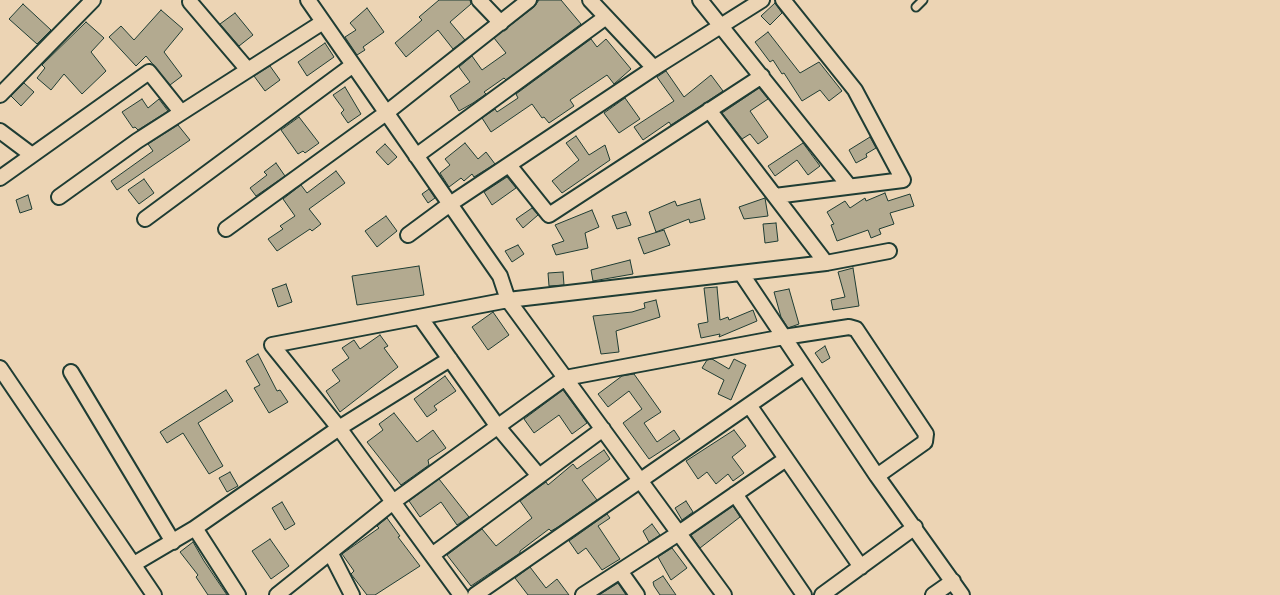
<!DOCTYPE html>
<html>
<head>
<meta charset="utf-8">
<style>
  body { margin:0 }
  canvas { display:block; background:#ecd4b4 }
</style>
</head>
<body>
<canvas width="1280" height="595"></canvas>
<script>
const g = document.querySelector('canvas').getContext('2d');
g.lineJoin = 'round';
function fillPath(path, color) {
  g.fillStyle = color;
  g.fill(path, 'evenodd');
}
function shape(rows) {
  const path = new Path2D();
  for (const r of rows) {
    path.moveTo(r[0], r[1]);
    for (let i = 2; i < r.length; i += 2) path.lineTo(r[i], r[i + 1]);
  }
  return path;
}
function trace(path, color, width, dash) {
  g.strokeStyle = color;
  g.lineWidth = width;
  g.lineCap = dash ? 'butt' : 'round';
  g.setLineDash(dash || []);
  g.stroke(path);
}
const building = shape([
  [439,0,470,0,471,4,450,22,465,40,453,49,438,30,406,57,395,43,422,20,419,17,439,0],
  [539,0,561,0,581,24,506,80,504,78,484,92,486,94,473,103,459,111,450,96,470,82,459,67,472,56,482,70,506,53,494,38,534,7,539,0],
  [775,3,782,13,770,25,761,16,775,3],
  [23,4,51,30,37,44,9,19,23,4],
  [367,8,384,32,363,47,365,50,357,55,345,37,356,30,350,23,367,8],
  [161,10,183,29,164,52,182,76,170,85,146,56,136,66,109,37,121,26,134,40,161,10],
  [235,13,253,35,239,46,220,24,235,13],
  [86,22,104,38,91,52,106,71,82,94,64,74,51,90,37,78,45,68,42,65,86,22],
  [768,32,800,73,819,62,842,91,829,101,820,90,802,101,784,73,782,74,773,60,770,62,755,42,768,32],
  [591,39,597,47,606,39,631,69,614,84,607,75,570,100,574,106,549,123,544,117,542,118,532,104,491,132,482,118,495,109,497,112,518,98,516,94,591,39],
  [325,43,334,57,307,76,298,62,325,43],
  [270,66,280,80,265,91,254,76,270,66],
  [666,71,684,97,711,75,723,91,671,125,669,122,643,140,634,127,674,101,657,77,666,71],
  [24,83,34,92,21,106,11,96,24,83],
  [345,87,361,114,348,123,341,113,344,110,333,95,345,87],
  [759,88,768,99,750,111,768,137,758,144,750,134,742,139,722,113,759,88],
  [625,98,640,119,619,133,604,113,625,98],
  [142,99,148,108,159,99,168,111,138,130,135,127,133,128,122,112,142,99],
  [299,117,319,143,305,153,303,151,298,154,281,130,299,117],
  [178,125,190,140,117,190,111,181,153,151,148,144,178,125],
  [576,136,589,155,605,145,610,160,562,193,552,181,579,160,566,143,576,136],
  [870,137,876,148,866,154,867,157,856,163,849,150,870,137],
  [465,143,478,159,486,152,495,164,474,177,472,174,464,181,461,178,449,187,440,173,450,165,445,159,465,143],
  [803,143,820,166,808,175,797,160,775,176,768,166,803,143],
  [385,144,397,157,388,165,376,152,385,144],
  [276,163,285,176,256,196,250,188,267,175,264,172,276,163],
  [336,171,345,183,309,209,321,224,312,231,310,229,277,251,268,239,283,229,280,226,295,216,283,199,301,185,307,193,336,171],
  [507,177,516,188,492,205,484,192,507,177],
  [144,179,154,193,139,204,128,190,144,179],
  [429,189,435,198,428,203,422,194,429,189],
  [885,193,888,201,910,194,914,206,890,213,894,224,879,229,881,234,871,238,868,230,837,241,831,225,834,224,827,212,845,201,850,208,865,198,866,201,885,193],
  [28,195,32,209,20,213,16,200,28,195],
  [765,198,768,216,744,219,739,207,765,198],
  [700,199,705,219,690,223,689,219,656,232,649,212,675,201,677,206,700,199],
  [532,208,538,215,523,228,516,219,532,208],
  [592,210,599,227,585,233,588,248,556,255,552,245,564,241,555,225,592,210],
  [626,212,631,225,617,229,612,216,626,212],
  [386,216,397,231,377,247,365,231,386,216],
  [776,223,778,241,765,243,763,224,776,223],
  [664,230,670,245,644,254,638,238,664,230],
  [518,245,524,254,512,262,505,251,518,245],
  [630,260,633,274,593,281,591,270,630,260],
  [419,266,424,295,357,305,352,276,419,266],
  [853,268,859,306,833,310,831,300,845,297,838,272,853,268],
  [563,272,564,285,549,286,548,273,563,272],
  [286,284,292,302,278,307,272,289,286,284],
  [717,287,720,320,728,317,729,320,753,310,757,321,719,337,720,334,701,338,698,324,708,322,704,288,717,287],
  [789,289,799,324,788,328,781,317,774,292,789,289],
  [656,300,660,317,616,331,619,352,601,354,593,316,632,312,645,308,644,303,656,300],
  [493,312,509,335,488,350,472,327,493,312],
  [380,335,388,346,384,348,398,367,340,412,326,391,340,381,332,370,349,358,342,348,354,340,360,349,380,335],
  [825,346,830,358,822,363,815,353,825,346],
  [258,354,277,391,280,390,288,402,269,413,254,388,260,385,246,361,258,354],
  [712,359,729,369,734,359,746,365,731,400,718,394,724,380,702,368,707,360,712,359],
  [634,374,661,412,644,423,657,442,674,430,680,439,649,459,623,423,642,409,629,391,608,407,598,394,622,376,634,374],
  [445,376,456,391,434,406,437,410,427,417,414,399,445,376],
  [226,390,233,401,198,423,223,466,209,474,183,433,167,443,160,432,226,390],
  [563,390,587,423,572,434,559,415,534,433,524,419,563,390],
  [394,413,417,442,433,430,446,448,428,460,429,465,401,485,367,442,383,430,379,424,394,413],
  [734,430,746,446,732,457,744,473,733,481,728,474,716,484,707,472,698,479,686,461,734,430],
  [604,450,610,459,582,480,597,500,558,527,551,531,549,529,520,551,520,553,471,586,447,555,482,529,496,546,532,518,520,501,546,482,548,485,573,464,577,469,604,450],
  [230,472,238,486,227,492,219,478,230,472],
  [439,479,469,517,457,525,441,502,420,517,409,501,439,479],
  [686,501,693,512,682,520,675,508,686,501],
  [282,502,295,524,285,530,272,508,282,502],
  [733,506,740,517,700,548,691,535,733,506],
  [607,514,610,518,598,526,620,559,602,570,586,548,578,554,569,541,607,514],
  [387,518,400,536,398,537,420,566,375,595,367,595,351,574,354,571,342,554,379,528,377,526,387,518],
  [652,524,660,535,649,542,643,531,652,524],
  [270,539,289,566,271,579,252,551,270,539],
  [193,542,204,561,227,595,208,595,196,577,198,575,180,552,193,542],
  [672,548,687,568,671,580,658,557,672,548],
  [530,567,546,588,557,579,569,595,528,595,515,578,530,567],
  [663,576,676,595,660,595,654,586,653,582,663,576],
  [618,583,626,595,599,595,618,583]
]);
fillPath(building, '#b3aa90');
trace(building, '#1f3d34', 1);
const lane = shape([
  [916,7,923,0]
]);
const street = shape([
  [308,0,500,276,508,300,724,595],
  [479,0,501,23],
  [590,0,654,68],
  [700,0,849,186],
  [190,2,248,70],
  [0,95,93,0],
  [709,110,826,263],
  [0,131,32,155],
  [416,156,606,17],
  [509,165,549,215,762,76],
  [0,178,149,72,181,112],
  [775,196,903,180,855,90,783,0],
  [59,197,137,141,323,22],
  [145,219,353,65],
  [226,229,386,113,529,0],
  [408,235,450,204,654,68,762,0],
  [741,273,877,476,962,595],
  [420,317,498,427,539,476],
  [0,368,154,595],
  [71,372,173,542],
  [749,405,861,567],
  [735,494,804,595],
  [331,554,352,595],
  [432,555,603,429],
  [134,564,195,528],
  [620,571,637,595],
  [238,595,195,528,339,428,450,359],
  [277,595,393,502,565,378,784,337,849,327,856,329,926,434,925,442,877,476],
  [461,595,339,428,272,345,508,300,826,263,889,251],
  [475,595,804,367],
  [583,595,679,533,786,459],
  [822,595,915,527],
  [933,595,953,581]
]);
trace(lane, '#1f3d34', 11);
trace(street, '#1f3d34', 18);
trace(lane, '#ecd4b4', 7);
trace(street, '#ecd4b4', 14);
</script>
</body>
</html>
